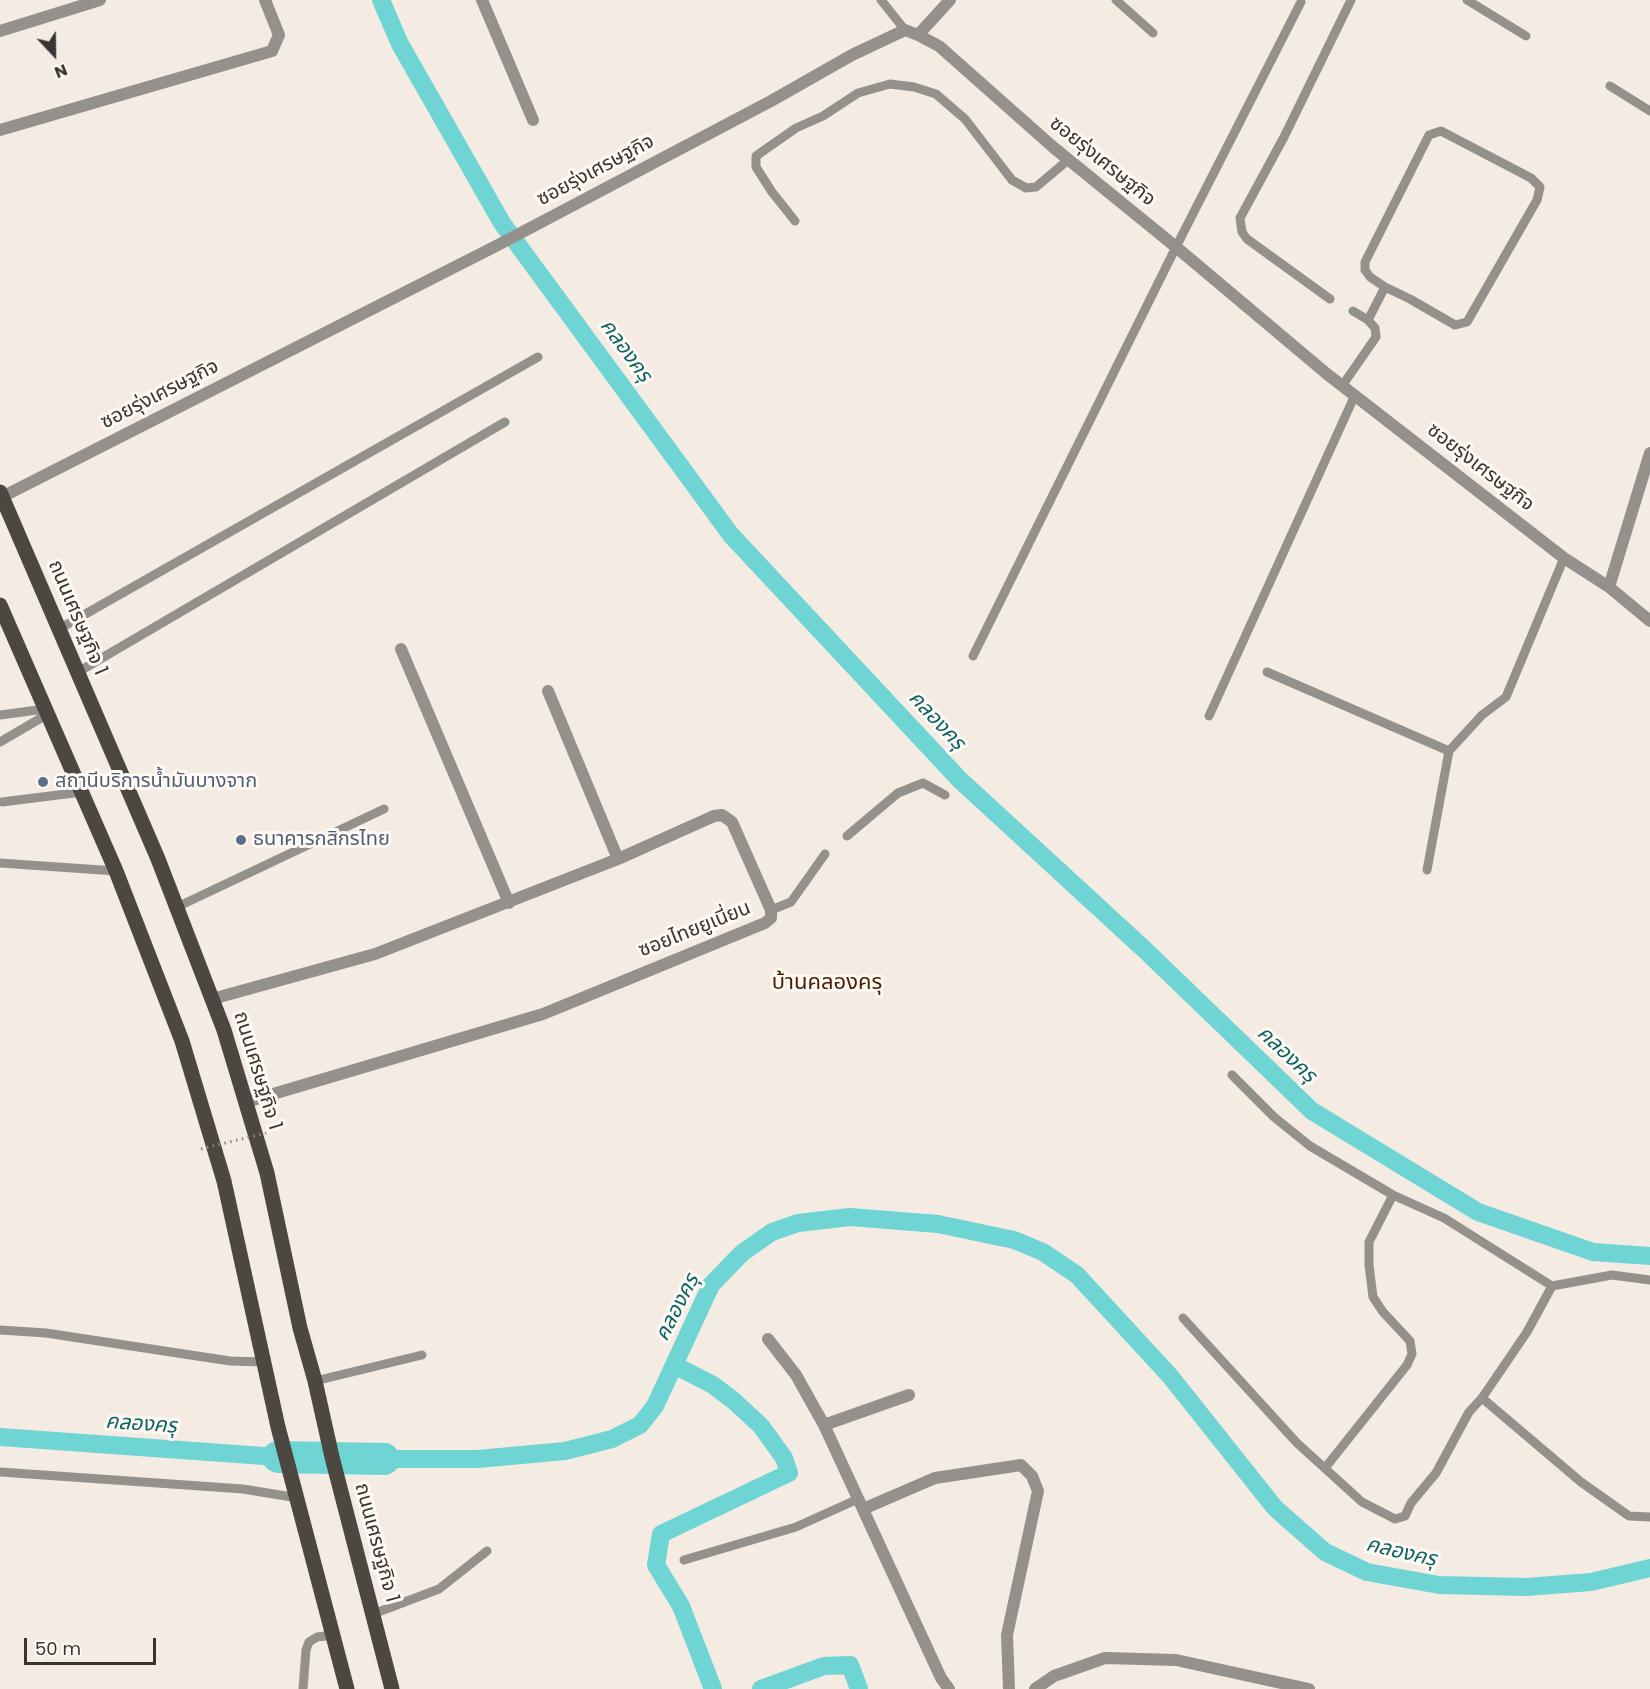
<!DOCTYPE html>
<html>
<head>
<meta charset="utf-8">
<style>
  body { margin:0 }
  #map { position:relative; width:1650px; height:1689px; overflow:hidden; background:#f4ebe3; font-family:Poppins,sans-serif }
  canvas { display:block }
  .north { position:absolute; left:24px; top:24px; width:60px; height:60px; -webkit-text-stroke:4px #fff9f4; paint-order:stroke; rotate:158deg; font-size:16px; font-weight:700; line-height:24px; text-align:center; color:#373431 }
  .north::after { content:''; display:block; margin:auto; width:21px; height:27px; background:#373431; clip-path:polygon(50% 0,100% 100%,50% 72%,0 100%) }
  .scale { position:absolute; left:24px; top:1638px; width:132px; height:27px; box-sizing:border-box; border:3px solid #373431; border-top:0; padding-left:8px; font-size:18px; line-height:21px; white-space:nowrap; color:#373431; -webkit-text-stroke:4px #fff9f4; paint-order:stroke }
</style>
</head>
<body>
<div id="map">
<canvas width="1650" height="1689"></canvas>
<div class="north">N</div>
<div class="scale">50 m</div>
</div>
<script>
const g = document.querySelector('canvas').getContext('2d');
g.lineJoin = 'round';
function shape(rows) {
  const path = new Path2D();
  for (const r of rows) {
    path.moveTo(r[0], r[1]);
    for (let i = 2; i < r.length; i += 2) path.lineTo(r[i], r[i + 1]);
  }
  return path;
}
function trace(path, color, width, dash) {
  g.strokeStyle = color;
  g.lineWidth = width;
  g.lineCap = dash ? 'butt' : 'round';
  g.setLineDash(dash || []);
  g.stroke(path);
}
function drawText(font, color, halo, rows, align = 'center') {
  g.font = font + ' Poppins,"Noto Sans Thai",sans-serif';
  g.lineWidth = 6;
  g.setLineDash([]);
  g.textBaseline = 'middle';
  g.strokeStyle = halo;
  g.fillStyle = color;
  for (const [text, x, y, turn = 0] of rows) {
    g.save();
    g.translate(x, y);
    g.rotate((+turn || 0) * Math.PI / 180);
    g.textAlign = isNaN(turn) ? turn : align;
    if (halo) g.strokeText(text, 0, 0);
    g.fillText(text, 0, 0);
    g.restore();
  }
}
trace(shape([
  [381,0,400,44,502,223,731,535,960,780,1145,950,1312,1111,1478,1212,1593,1252,1650,1256],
  [674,1365,713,1385,734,1401,761,1426,784,1458,789,1473,661,1534,656,1565,681,1606,713,1689],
  [0,1437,278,1457],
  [384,1459,478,1459,565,1451,612,1439,640,1425,655,1406,711,1285,742,1253,772,1232,798,1223,850,1217,938,1224,1014,1240,1043,1252,1077,1275,1170,1376,1275,1508,1325,1552,1367,1572,1439,1585,1526,1587,1591,1582,1650,1568],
  [761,1689,824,1666,850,1665,859,1689]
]), '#6fd4d4', 18);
trace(shape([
  [278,1457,384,1459]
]), '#6fd4d4', 32);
trace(shape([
  [881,0,905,30],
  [1116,0,1153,33],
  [1467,0,1526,36],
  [1610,86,1650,111],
  [795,221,772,192,756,167,756,156,796,128,823,116,858,93,890,84,914,87,936,94,965,119,1012,180,1026,188,1036,187,1068,160],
  [1330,299,1247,239,1242,232,1240,218,1284,137,1351,0],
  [1368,320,1385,287,1370,277,1365,270,1365,262,1429,135,1441,131,1531,178,1540,187,1537,200,1467,322,1455,325,1410,299,1385,287],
  [1342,386,1376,337,1375,328,1368,320,1353,311],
  [59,629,538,357],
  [973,656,1176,247,1301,2],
  [78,672,505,422],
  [1267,672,1449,751],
  [0,715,45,709],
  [1209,716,1355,395],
  [0,742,48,714],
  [2,802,82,792],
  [847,836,898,793,923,783,945,795],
  [0,863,116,871],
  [1427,870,1449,751,1482,715,1506,697,1564,558],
  [177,907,384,809],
  [771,910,791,902,825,854],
  [1232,1075,1274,1117,1310,1146,1393,1195,1444,1218,1552,1286],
  [1183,1318,1297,1443,1362,1502,1395,1519,1405,1516,1411,1503,1436,1473,1469,1412,1482,1398,1527,1332,1552,1286,1612,1275,1650,1280],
  [0,1330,46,1333,230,1361,263,1362],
  [315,1381,422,1355],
  [1482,1398,1581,1482,1629,1516,1650,1517],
  [1325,1468,1407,1365,1412,1354,1410,1341,1383,1312,1373,1297,1369,1265,1369,1242,1393,1195],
  [0,1472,243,1489,298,1498],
  [684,1560,796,1527,858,1499],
  [373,1614,439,1589,487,1551],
  [303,1689,306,1650,309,1642,317,1637,334,1635]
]), '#94918d', 9);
trace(shape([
  [482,0,533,120],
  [0,31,100,0],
  [918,35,950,0],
  [0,130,272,51,279,35,265,0],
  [2,497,496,246,771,101,852,55,905,30,918,35,939,46,1053,147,1176,247,1327,374,1564,558,1609,587,1650,621],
  [1609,587,1650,453],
  [401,649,509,903],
  [548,691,618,859],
  [212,999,375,954,618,859,714,816,722,815,732,822,771,910,771,918,765,923,543,1014,246,1102],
  [768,1339,796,1375,824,1425,941,1678,949,1689],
  [824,1425,909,1395],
  [863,1509,935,1478,1021,1465,1032,1476,1038,1491,1007,1635,1009,1689],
  [1035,1689,1054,1676,1105,1658,1176,1660,1309,1689]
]), '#94918d', 12);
trace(shape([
  [0,492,158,859,224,1030,267,1173,300,1328,315,1381,332,1457,392,1689],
  [0,605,116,871,182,1041,224,1181,278,1427,347,1689]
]), '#4d4741', 15);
trace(shape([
  [201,1149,266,1133]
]), '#8e8883', 3, [1.5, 4.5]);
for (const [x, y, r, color] of [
  [43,782,6,"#5c6f8a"],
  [241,840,6,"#5c6f8a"]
]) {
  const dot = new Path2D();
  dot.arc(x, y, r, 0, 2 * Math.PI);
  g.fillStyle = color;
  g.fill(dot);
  trace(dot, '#fff9f4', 2);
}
drawText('20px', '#373431', '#fff9f4', [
  ["ซอยรุ่งเศรษฐกิจ",1102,162,39],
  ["ซอยรุ่งเศรษฐกิจ",596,171,-28],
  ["ซอยรุ่งเศรษฐกิจ",160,395,-27],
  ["ซอยรุ่งเศรษฐกิจ",1480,468,38],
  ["ถนนเศรษฐกิจ 1",77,618,67],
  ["ซอยไทยยูเนี่ยน",695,930,-22],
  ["ถนนเศรษฐกิจ 1",257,1071,73],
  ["ถนนเศรษฐกิจ 1",376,1543,75]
]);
drawText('20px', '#4e5e75', '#fff9f4', [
  ["สถานีบริการน้ำมันบางจาก",55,782],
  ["ธนาคารกสิกรไทย",253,840]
], 'left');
drawText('italic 21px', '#0b6364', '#fff9f4', [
  ["คลองครุ",625,351,54],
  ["คลองครุ",936,721,47],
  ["คลองครุ",1286,1055,43],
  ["คลองครุ",678,1308,-63],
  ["คลองครุ",141,1425,4],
  ["คลองครุ",1401,1553,13]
]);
drawText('22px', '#4a1d00', '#fff9f4', [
  ["บ้านคลองครุ",827,983]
]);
</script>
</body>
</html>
